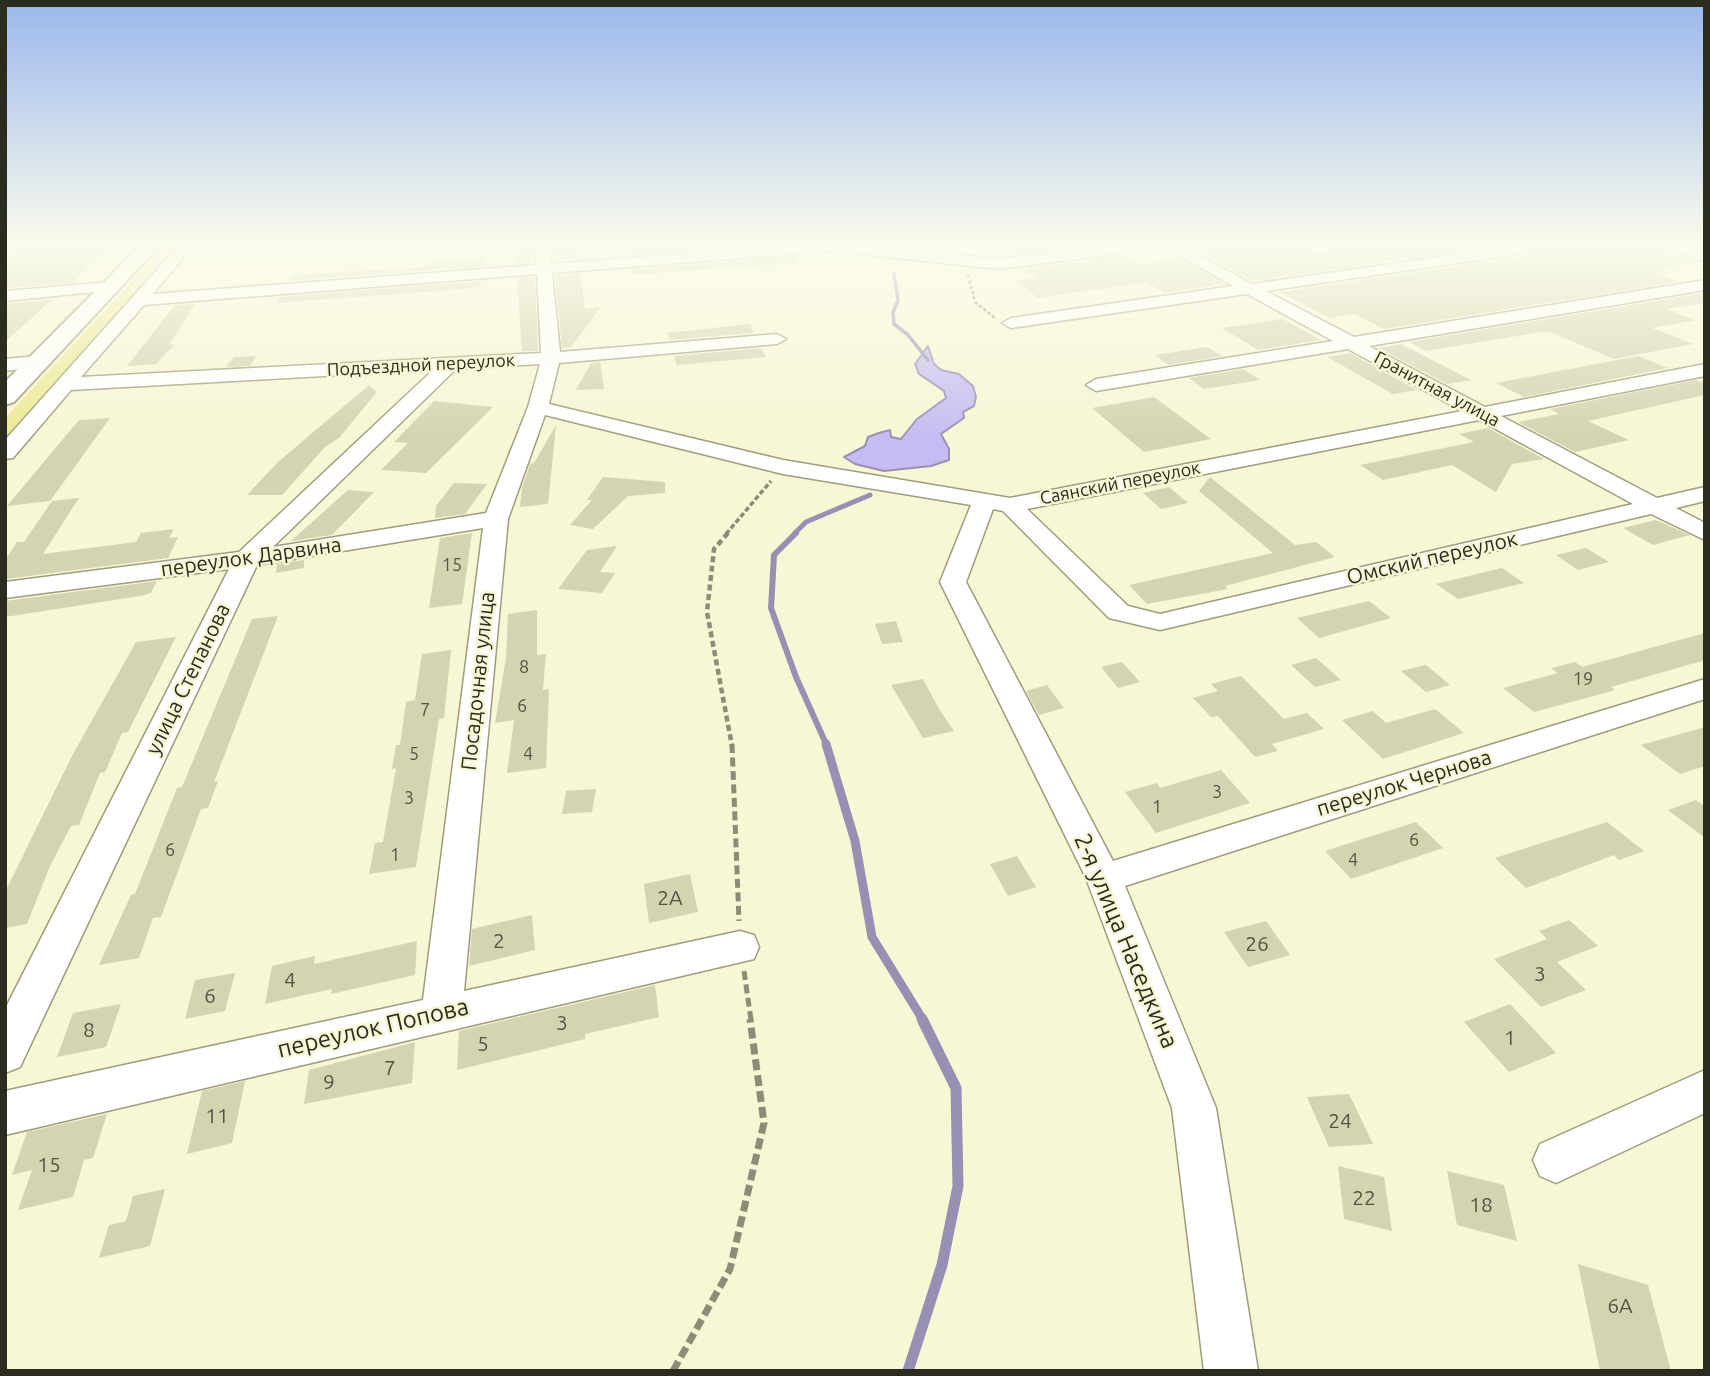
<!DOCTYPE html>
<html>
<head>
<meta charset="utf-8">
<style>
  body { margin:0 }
  #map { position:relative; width:1710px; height:1376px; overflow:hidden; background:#f7f6d5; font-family:Ubuntu,sans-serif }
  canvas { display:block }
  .frame { position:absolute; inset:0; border:7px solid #2c2b1f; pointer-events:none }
</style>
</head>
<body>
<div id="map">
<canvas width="1710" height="1376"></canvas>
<div class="frame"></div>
</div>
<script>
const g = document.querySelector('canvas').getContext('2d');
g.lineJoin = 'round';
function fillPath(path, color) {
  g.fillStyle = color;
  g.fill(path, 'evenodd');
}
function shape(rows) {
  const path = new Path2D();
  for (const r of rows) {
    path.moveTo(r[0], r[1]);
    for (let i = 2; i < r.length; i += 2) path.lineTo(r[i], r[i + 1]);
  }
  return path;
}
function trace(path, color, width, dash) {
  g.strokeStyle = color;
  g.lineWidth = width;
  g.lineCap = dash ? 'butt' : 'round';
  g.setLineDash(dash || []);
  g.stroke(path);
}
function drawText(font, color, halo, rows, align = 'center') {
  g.font = font + ' Ubuntu,sans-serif';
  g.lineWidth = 5;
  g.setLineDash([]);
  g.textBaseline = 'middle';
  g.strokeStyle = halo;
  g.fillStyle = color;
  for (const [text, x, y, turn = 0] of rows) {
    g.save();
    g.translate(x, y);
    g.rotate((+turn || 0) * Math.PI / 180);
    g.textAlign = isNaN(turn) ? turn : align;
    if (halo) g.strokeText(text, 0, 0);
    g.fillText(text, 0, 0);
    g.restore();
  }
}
fillPath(shape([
  [166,245,180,245,5,440,5,418]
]), '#ece994');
const water = shape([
  [928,346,934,364,941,370,959,374,973,386,976,397,974,406,963,412,964,418,941,434,949,449,949,460,931,466,884,471,855,464,844,457,865,446,868,437,879,433,890,430,891,437,901,439,917,419,946,398,944,391,919,374,915,364,928,346]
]);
fillPath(water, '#c6bcf3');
trace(water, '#9890b3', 2);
trace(shape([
  [894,274,898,300,893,313,894,324,908,335,928,360]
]), '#9890b3', 3.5);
trace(shape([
  [794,534,806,522,870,495]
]), '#9890b3', 5);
trace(shape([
  [796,533,774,555,771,608,796,677,827,746]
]), '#9890b3', 6);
trace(shape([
  [826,744,855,841,872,937,923,1020]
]), '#9890b3', 9);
trace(shape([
  [908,1371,942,1265,958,1186,956,1088,922,1019]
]), '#9890b3', 11);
fillPath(shape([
  [21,245,111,245,72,283,5,288,5,260],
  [552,245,574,245,577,259,553,261],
  [686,245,764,245,630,255,630,249],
  [999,245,1088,245,1088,246,1013,255],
  [1192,245,1299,245,1317,253,1376,245,1413,245,1423,249,1447,246,1461,251,1252,281,1205,256,1212,255],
  [1600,245,1641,245,1694,262,1660,268,1667,270,1652,272,1678,282,1384,329,1354,314,1330,318,1279,292],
  [532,247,533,263,516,264,515,256,520,256,520,248],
  [1126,255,1141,264,1180,259,1225,284,1164,293,1146,282,1038,298,1015,281,1037,278,1024,269],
  [796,256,798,263,632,275,632,269],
  [485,259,483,266,288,281,291,276,308,274,421,267,433,265,433,261],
  [580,273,585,309,601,307,571,347,562,348,555,275],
  [535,277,538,351,522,351,517,278],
  [481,281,480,287,453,290,276,303,279,297],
  [1705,293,1705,303,1667,309,1695,320,1652,328,1693,344,1614,359,1548,331,1426,351,1409,342],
  [55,299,47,304,5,342,5,304],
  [195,304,169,345,175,344,156,364,127,366,175,305],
  [1283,319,1321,340,1258,350,1222,328],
  [750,324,754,333,670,340,667,333],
  [1401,344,1471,380,1447,384,1378,348],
  [1207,347,1222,356,1169,365,1155,355],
  [761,348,766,357,677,365,674,356],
  [1350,353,1417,390,1393,394,1327,357],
  [257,356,250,366,225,367,234,357],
  [1638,356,1668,368,1524,397,1496,383],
  [600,362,604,389,576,390,591,363],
  [1243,369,1260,380,1204,389,1189,378],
  [1696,380,1705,384,1705,395,1588,421,1629,440,1575,452,1518,422,1559,414,1550,409],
  [369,385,377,392,339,438,325,447,282,495,247,495,278,462],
  [1154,397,1211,439,1144,452,1092,408],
  [434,401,493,407,426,473,381,470,408,443,394,442],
  [110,418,50,501,7,506,79,420],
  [556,425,548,504,520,507,522,488,530,464,534,463],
  [1488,428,1544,459,1512,464,1496,492,1452,465,1383,480,1360,465,1474,442,1459,434],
  [603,477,665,482,665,493,628,496,593,529,570,525,592,500,587,500],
  [1210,477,1295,545,1316,542,1335,557,1225,586,1228,589,1147,604,1129,585,1273,553,1199,491],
  [454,483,487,484,465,514,435,518,436,506],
  [1169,487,1188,503,1161,509,1143,493],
  [348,490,374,492,332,535,291,541],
  [79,498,43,554,136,542,141,533,174,529,169,538,178,537,168,558,5,579,5,560,17,542,24,542,52,501],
  [1656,520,1690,535,1653,545,1623,528],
  [472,533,462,604,429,608,440,538],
  [617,546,600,572,615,573,602,593,558,589,587,550],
  [1586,548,1609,562,1578,570,1556,555],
  [304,560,304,568,276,573,277,564],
  [1502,568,1524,583,1458,599,1436,584],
  [157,581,151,593,140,596,5,617,5,601],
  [1369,601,1391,618,1319,638,1297,618],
  [537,610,537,655,546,654,543,690,549,689,546,768,507,773,514,720,495,723,506,658,508,614],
  [278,616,214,782,218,781,208,808,201,809,161,917,153,918,139,958,99,965,131,895,135,894,177,788,182,787,252,619],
  [896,621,903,642,882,644,875,624],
  [1705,633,1705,660,1611,687,1615,690,1590,697,1534,712,1503,688,1558,673,1551,668,1575,662,1582,667],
  [176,637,128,732,122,733,105,772,100,773,79,825,71,826,50,866,27,924,5,928,5,892,73,754,136,642],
  [451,650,444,718,439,719,416,867,369,874,375,843,383,842,396,768,392,769,396,745,400,745,406,702,415,700,422,654],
  [1316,658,1341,680,1315,687,1291,665],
  [1122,662,1140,682,1118,688,1101,667],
  [1426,665,1450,685,1426,692,1401,671],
  [1241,676,1284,719,1307,713,1324,729,1272,744,1278,751,1255,757,1218,716,1211,717,1193,698,1218,691,1211,684],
  [923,679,939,709,954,731,923,738,891,685],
  [1047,685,1064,708,1039,715,1026,691],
  [1435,709,1464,733,1383,759,1342,720,1373,711,1386,723],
  [1705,727,1705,766,1680,774,1641,745],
  [1221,770,1250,803,1156,833,1125,792,1157,783,1160,788],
  [596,789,592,812,562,814,566,791],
  [1696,800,1705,807,1705,838,1668,810],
  [1416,822,1443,848,1351,879,1325,851],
  [1607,822,1644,851,1619,860,1614,855,1526,888,1495,858],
  [1017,856,1036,887,1008,896,990,864],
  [690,874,698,912,649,923,644,884],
  [532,915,535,950,469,966,472,929],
  [1569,920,1598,946,1557,962,1586,990,1541,1007,1494,959,1547,939,1539,931],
  [1266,921,1290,955,1248,967,1224,932],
  [417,941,415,975,331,994,332,989,265,1004,272,966,315,956,314,964],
  [235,973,225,1011,185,1019,195,980],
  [655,985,659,1017,585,1034,585,1039,457,1070,459,1031],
  [121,1004,106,1047,57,1057,73,1013],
  [1510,1004,1556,1053,1509,1072,1464,1022],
  [415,1042,412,1083,304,1104,309,1070],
  [245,1081,232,1143,187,1154,202,1091],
  [1349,1094,1373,1144,1329,1147,1307,1097],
  [107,1114,93,1158,84,1160,73,1197,18,1210,32,1170,12,1175,27,1132],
  [1338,1166,1384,1177,1392,1231,1344,1219],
  [1447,1171,1504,1185,1517,1241,1457,1225],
  [165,1189,150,1246,99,1258,109,1225,126,1221,133,1196],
  [1578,1264,1648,1285,1671,1371,1600,1371]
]), '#d4d3b2');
const street = shape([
  [179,245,194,245,153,294,536,265,535,245,549,245,551,264,797,245,860,245,1000,259,1118,245,1160,245,1153,249,1000,269,831,251,552,273,560,352,777,334,786,339,777,344,559,363,549,404,783,460,1010,498,1462,411,1348,349,1096,391,1086,385,1096,379,1333,341,1247,294,1011,328,1002,323,1011,318,1233,286,1161,245,1179,245,1252,284,1523,245,1560,245,1553,249,1266,291,1354,337,1705,280,1705,290,1369,346,1485,407,1705,364,1705,376,1501,416,1657,498,1705,487,1705,501,1676,508,1705,523,1705,540,1651,514,1160,630,1109,618,1003,511,993,509,966,582,1113,861,1705,679,1705,699,1125,886,1216,1108,1258,1371,1204,1371,1172,1108,1086,878,940,582,971,505,783,474,545,415,508,519,464,991,740,931,754,935,759,947,754,959,5,1135,5,1091,423,1000,483,528,257,565,20,1067,5,1073,5,1009,229,569,5,598,5,582,239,552,433,370,71,390,13,458,5,459,5,440,179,245],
  [537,274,541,353,81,377,144,305,537,274],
  [540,364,528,407,486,513,273,547,456,369,540,364],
  [1479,420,1633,504,1160,614,1128,606,1027,509,1479,420],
  [1657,245,1679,245,1705,253,1705,262,1657,245],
  [109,282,115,284,115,290,5,301,5,291,109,282],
  [37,356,44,358,46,362,44,366,5,371,5,359,37,356],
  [1705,1070,1705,1113,1556,1183,1540,1176,1533,1160,1540,1144,1705,1070]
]);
const primary = shape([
  [141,245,160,245,14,402,5,405,5,382,141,245]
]);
trace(street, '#9e9d7e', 3);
trace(primary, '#9e9d7e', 4);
trace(shape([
  [968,275,975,302,995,318]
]), '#8d8c76', 2.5, [3.5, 2]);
trace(shape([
  [726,534,771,481]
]), '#8d8c76', 3.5, [5, 2.5]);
trace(shape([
  [728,533,714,549,707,612,732,746]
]), '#8d8c76', 4.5, [6, 3.5]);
trace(shape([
  [732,744,739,921],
  [744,971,751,1020]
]), '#8d8c76', 5, [9, 4.5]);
trace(shape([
  [673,1371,730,1269,764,1123,750,1019]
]), '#8d8c76', 7, [11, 5]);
fillPath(street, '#fff');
fillPath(primary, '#fff');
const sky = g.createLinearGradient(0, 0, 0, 438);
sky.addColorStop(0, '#9ab7ec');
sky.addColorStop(0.56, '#fbfbec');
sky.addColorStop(1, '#fbfbec00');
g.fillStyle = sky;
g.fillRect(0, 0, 1710, 438);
drawText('18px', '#2c2b1f', '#f7f6d5', [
  ["Подъездной переулок",421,365,-3],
  ["Гранитная улица",1437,389,28],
  ["Саянский переулок",1120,483,-11]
]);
drawText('18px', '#565544', null, [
  ["15",452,565],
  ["8",524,667],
  ["19",1583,679],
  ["6",522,706],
  ["7",425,710],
  ["5",414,754],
  ["4",528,754],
  ["3",1217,792],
  ["3",409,798],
  ["1",1157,807],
  ["6",1414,840],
  ["6",170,850],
  ["1",395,855],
  ["4",1353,860]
]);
drawText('21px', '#2c2b1f', '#f7f6d5', [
  ["переулок Дарвина",251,557,-8],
  ["Омский переулок",1432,558,-13],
  ["улица Степанова",188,679,-64],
  ["Посадочная улица",478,681,-84],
  ["переулок Чернова",1404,783,-17]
]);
drawText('21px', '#565544', null, [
  ["2А",670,898],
  ["2",499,941],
  ["26",1257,944],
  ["3",1540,974],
  ["4",290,980],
  ["6",210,996],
  ["3",562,1023],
  ["8",89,1030],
  ["1",1510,1038],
  ["5",483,1044],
  ["7",390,1068],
  ["9",329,1082],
  ["11",217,1116],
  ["24",1340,1121],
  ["15",49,1165],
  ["22",1364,1198],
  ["18",1481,1205],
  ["6А",1620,1306]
]);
drawText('24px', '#2c2b1f', '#f7f6d5', [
  ["2-я улица Наседкина",1126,941,67],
  ["переулок Попова",373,1028,-13]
]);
</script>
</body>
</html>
